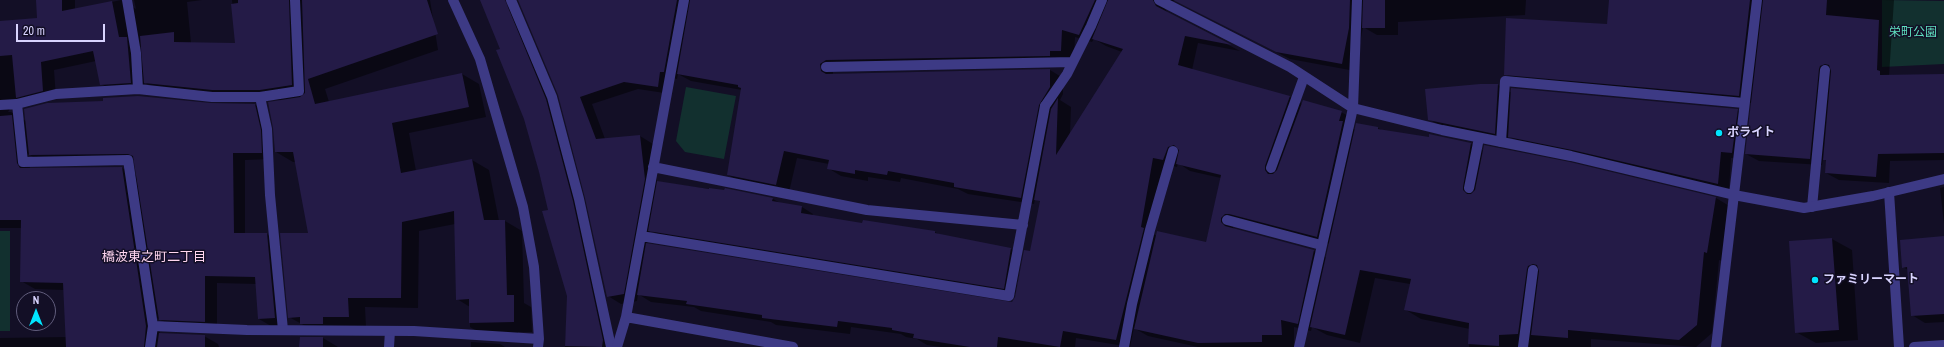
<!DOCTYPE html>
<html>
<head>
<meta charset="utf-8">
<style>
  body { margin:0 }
  #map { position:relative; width:1944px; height:347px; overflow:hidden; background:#130f26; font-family:"Archivo Narrow",sans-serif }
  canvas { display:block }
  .north { position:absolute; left:16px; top:291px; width:40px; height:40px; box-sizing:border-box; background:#130f26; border:1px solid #625e7d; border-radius:50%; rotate:0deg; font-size:11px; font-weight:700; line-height:16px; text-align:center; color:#d9d4ff }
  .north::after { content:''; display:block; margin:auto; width:14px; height:18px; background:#00e5ff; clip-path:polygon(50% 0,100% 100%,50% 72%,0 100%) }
  .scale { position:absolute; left:16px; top:24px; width:89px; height:18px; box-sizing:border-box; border:2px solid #d9d4ff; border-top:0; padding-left:5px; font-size:12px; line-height:14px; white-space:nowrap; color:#d9d4ff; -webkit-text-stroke:3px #130f26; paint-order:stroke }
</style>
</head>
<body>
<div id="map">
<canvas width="1944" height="347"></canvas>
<div class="north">N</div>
<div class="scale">20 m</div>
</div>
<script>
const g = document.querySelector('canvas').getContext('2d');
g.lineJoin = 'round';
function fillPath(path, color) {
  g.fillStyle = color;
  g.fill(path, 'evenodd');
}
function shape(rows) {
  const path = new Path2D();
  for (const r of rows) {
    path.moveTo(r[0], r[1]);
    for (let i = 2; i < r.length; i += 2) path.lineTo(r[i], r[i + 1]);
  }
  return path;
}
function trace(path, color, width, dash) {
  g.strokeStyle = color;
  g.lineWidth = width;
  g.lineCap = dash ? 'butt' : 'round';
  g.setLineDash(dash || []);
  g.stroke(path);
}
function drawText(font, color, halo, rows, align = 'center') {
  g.font = font + ' "Archivo Narrow","Noto Sans JP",sans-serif';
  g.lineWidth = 3;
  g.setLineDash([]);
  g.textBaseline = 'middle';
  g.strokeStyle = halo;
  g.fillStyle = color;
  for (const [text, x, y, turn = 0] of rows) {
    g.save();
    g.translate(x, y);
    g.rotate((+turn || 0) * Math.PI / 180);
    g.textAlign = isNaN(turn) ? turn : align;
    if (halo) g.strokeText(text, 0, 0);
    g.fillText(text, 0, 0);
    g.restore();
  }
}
fillPath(shape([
  [1882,0,1944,1,1944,64,1882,67],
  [686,87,736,96,724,159,685,152,676,141],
  [0,231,10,231,10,331,0,331]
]), '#12302f');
fillPath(shape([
  [37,0,75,0,75,10,121,0,136,9,134,0,202,0,187,2,191,43,236,44,232,0,430,0,438,50,325,89,329,102,462,74,479,84,486,117,409,133,416,171,472,160,489,170,499,221,505,221,522,231,524,303,531,307,532,332,518,332,518,339,488,338,470,327,470,307,457,299,455,224,419,231,418,308,365,307,366,327,318,333,289,317,309,234,296,162,293,162,276,152,282,100,231,100,163,93,144,82,145,90,115,92,101,84,96,61,54,70,56,98,11,107,8,112,11,112,26,121,211,104,254,104,267,112,273,159,245,160,245,234,267,234,279,241,287,325,271,326,259,319,257,284,217,283,217,328,172,326,157,318,160,334,204,336,218,344,219,347,0,347,0,338,67,337,64,290,35,289,21,281,22,228,0,228,0,22,38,19],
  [142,46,142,57,140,47],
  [28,154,42,162,135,160,138,176,122,168,30,169],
  [519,0,1526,0,1525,15,1398,22,1398,35,1377,35,1363,27,1355,71,1290,59,1176,1,1172,1,1166,4,1165,9,1168,13,1240,51,1198,43,1192,70,1290,97,1302,104,1341,112,1354,119,1352,128,1356,130,1378,128,1384,131,1431,138,1430,135,1471,144,1484,151,1716,198,1731,207,1722,261,1719,260,1712,333,1696,347,1591,339,1591,347,1469,347,1470,329,1421,319,1406,310,1410,284,1375,278,1360,343,1327,335,1312,327,1311,331,1294,327,1294,347,1198,347,1148,336,1134,328,1130,347,1076,338,1075,347,941,347,927,345,917,339,906,337,901,334,851,327,850,334,776,325,771,322,701,311,694,307,651,302,638,294,637,301,621,304,608,296,586,197,559,95],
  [1075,37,1092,42,1094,39,1106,46,1122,52,1070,134,1071,107,1060,100,1063,94,1063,78,1050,70,833,74,833,72,1074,58],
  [678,74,691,81,742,90,728,175,741,182,789,192,797,158,829,164,828,168,841,176,868,181,868,177,900,182,901,178,958,189,968,194,1034,204,1035,199,1041,202,1031,253,1016,298,1012,303,647,245,650,230,661,236,1015,294,1022,255,1011,249,940,235,935,232,863,224,812,216,813,214,802,207,782,204,773,199,725,189,725,191,657,182,653,144,640,136,605,139,592,104,638,89,671,94,673,78,677,79],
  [1178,163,1190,171,1221,178,1206,243,1154,235,1166,164,1177,167],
  [1243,221,1330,244,1327,258,1314,251,1234,230,1233,227],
  [1610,0,1894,0,1889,76,1944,75,1944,160,1890,161,1889,183,1839,180,1826,173,1827,161,1823,159,1822,165,1759,161,1746,154,1752,103,1518,81,1505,74,1608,25],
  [506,5,517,12,557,106,614,347,565,347,568,296,549,210,525,118,501,49],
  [1480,85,1498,85,1512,93,1737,110,1748,116,1743,159,1731,158,1729,190,1520,142,1508,136,1508,141,1442,127,1429,119],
  [1944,187,1944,224,1940,188],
  [1944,237,1944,322,1925,323,1912,315,1908,270,1903,267],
  [1832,239,1852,250,1858,340,1816,343,1796,332,1790,242],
  [323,338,338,347,300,347],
  [471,342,500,344,505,347,471,347]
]), '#0007');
fillPath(shape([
  [36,0,62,0,62,11,112,1,119,37,127,37,131,83,100,85,93,51,41,62,43,91,16,98,12,55,0,56,0,21,37,18],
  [238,0,289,0,292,85,260,90,212,90,144,83,140,36,174,32,174,42,235,43,231,4,238,3],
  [302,0,427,0,438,34,308,79,315,104,462,73,469,107,392,123,401,173,472,159,484,220,505,220,507,295,514,295,514,322,469,323,469,299,456,300,454,211,402,222,401,298,348,298,349,317,323,317,323,324,300,324,300,317,288,318,280,233,308,233,293,152,275,152,273,128,268,102,300,97,305,93],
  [480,0,505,0,546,99,573,201,603,340,602,347,565,346,567,296,542,211,548,210,539,172,524,119,496,50,500,49],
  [518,0,677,0,664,72,660,72,658,87,624,82,580,97,596,139,640,135,645,179,624,294,607,297,585,198,558,95],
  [690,0,1095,0,1079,35,1062,30,1061,51,1050,51,1050,56,826,60,820,64,821,71,826,74,1050,69,1050,87,1039,105,1021,198,954,187,954,183,888,171,887,175,855,170,855,174,827,169,829,160,784,151,776,185,727,175,741,88,738,87,738,85,677,74],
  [1108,0,1153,0,1156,6,1232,45,1185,36,1178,65,1290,96,1265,166,1265,170,1268,174,1273,174,1277,170,1303,100,1342,111,1339,121,1343,121,1317,237,1229,214,1225,214,1221,218,1221,222,1225,226,1314,250,1298,324,1281,320,1282,335,1262,335,1262,342,1198,343,1134,329,1157,231,1206,242,1221,175,1176,164,1179,150,1174,145,1168,147,1163,160,1153,158,1141,227,1144,228,1116,340,1063,331,1060,347,998,337,997,347,970,347,913,338,914,334,892,330,892,328,838,321,837,327,762,318,762,315,686,304,687,301,637,295,646,243,1012,302,1015,297,1024,250,1030,251,1040,201,1034,200,1051,109,1058,98,1056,155,1123,49,1092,39],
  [1173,0,1350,0,1349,28,1342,64,1276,52],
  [1363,0,1385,0,1385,28,1362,28],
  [1609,0,1750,0,1739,96,1504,75,1506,18,1607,24],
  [1763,0,1827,0,1826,15,1879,20,1877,70,1880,71,1880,75,1944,74,1944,153,1878,154,1876,177,1825,173,1826,160,1823,160,1831,71,1829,65,1825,64,1820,66,1819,69,1810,159,1745,154],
  [1480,84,1498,84,1495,134,1428,120,1425,89],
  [1511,88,1738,109,1732,153,1721,152,1718,184,1572,150,1508,137],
  [138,96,211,103,255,104,261,130,262,153,233,153,234,233,267,233,275,318,258,319,255,277,205,276,205,322,159,320,133,156,128,154,29,155,24,109,47,103,103,101,103,98],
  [12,115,17,163,20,168,122,167,146,326,144,347,66,347,63,283,20,282,21,220,0,220,0,116],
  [1356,123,1378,127,1378,129,1429,137,1429,134,1471,143,1463,187,1463,190,1467,194,1471,194,1475,190,1484,145,1570,162,1716,197,1707,253,1704,252,1697,325,1679,340,1568,330,1568,338,1531,335,1539,271,1537,265,1533,264,1528,266,1527,269,1518,334,1499,335,1499,346,1468,344,1469,323,1404,310,1411,279,1360,270,1345,335,1310,327],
  [657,181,709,189,709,188,724,190,725,188,773,198,772,201,802,206,801,213,862,223,863,220,935,231,935,233,1011,248,1004,289,648,231],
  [1944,236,1944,314,1911,316,1907,267,1902,268,1900,240],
  [1832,238,1839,330,1795,333,1789,241],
  [159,333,205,335,205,347,157,347],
  [300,337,323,337,323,347,299,347]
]), '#241b47');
trace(shape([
  [127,0,136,53,138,89],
  [511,0,552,97,579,199,611,347],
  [826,67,1073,62],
  [17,104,56,94,138,89,212,97,260,97],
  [1045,106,1067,74,1091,26,1102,0],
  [1501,142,1505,81,1744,103],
  [1271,168,1304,77],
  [1469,188,1479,138],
  [1889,192,1899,347],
  [1812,207,1825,70],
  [1227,220,1321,245],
  [283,330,270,195,267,129,260,97,299,91,295,0],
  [389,347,390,331],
  [1124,347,1132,304,1150,230,1173,151],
  [1523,347,1533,270]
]), '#3d3a85', 10);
trace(shape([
  [453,0,480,59,523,207,534,267,539,339,538,347],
  [1159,0,1290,67,1353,108,1442,130,1571,156,1734,195,1804,208,1873,196,1944,179],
  [0,105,17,104,23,162,128,160,153,326,150,347],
  [653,167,867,210,1023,225],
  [641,236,1009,296,1045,106],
  [626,317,793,347],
  [153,326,247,330,414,331,539,339],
  [617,347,626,317,684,0],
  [1299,347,1353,108,1357,0],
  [1716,347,1757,0],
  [1914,347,1944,345]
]), '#3d3a85', 10);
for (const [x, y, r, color] of [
  [1719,133,4,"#00e5ff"],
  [1815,280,4,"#00e5ff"]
]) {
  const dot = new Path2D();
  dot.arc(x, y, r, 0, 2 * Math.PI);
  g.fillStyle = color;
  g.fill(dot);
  trace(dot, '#130f26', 1.5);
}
drawText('12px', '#5fe0c0', '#130f26', [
  ["栄町公園",1913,33]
]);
drawText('bold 12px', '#d9d4ff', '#130f26', [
  ["ポライト",1727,133],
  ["ファミリーマート",1823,280]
], 'left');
drawText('13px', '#ffd6f0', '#130f26', [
  ["橋波東之町二丁目",154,258]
]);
</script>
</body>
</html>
